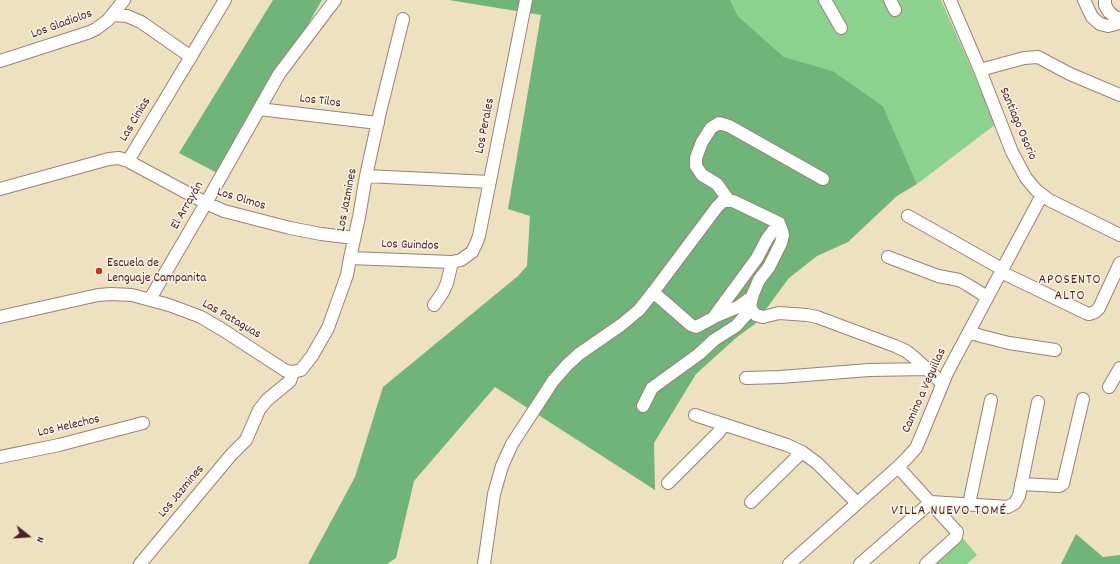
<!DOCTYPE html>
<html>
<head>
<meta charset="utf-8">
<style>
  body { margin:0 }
  #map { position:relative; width:1120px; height:564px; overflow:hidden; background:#ede1bf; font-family:Dekko,sans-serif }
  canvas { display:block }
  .north { position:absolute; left:8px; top:516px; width:40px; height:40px; -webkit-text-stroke:3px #fcf5e5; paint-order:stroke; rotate:107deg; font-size:11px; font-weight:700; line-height:16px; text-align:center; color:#4a1f2b }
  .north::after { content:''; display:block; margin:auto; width:14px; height:18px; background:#4a1f2b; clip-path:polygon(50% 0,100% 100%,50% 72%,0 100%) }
</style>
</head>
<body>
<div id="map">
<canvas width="1120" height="564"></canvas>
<div class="north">N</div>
</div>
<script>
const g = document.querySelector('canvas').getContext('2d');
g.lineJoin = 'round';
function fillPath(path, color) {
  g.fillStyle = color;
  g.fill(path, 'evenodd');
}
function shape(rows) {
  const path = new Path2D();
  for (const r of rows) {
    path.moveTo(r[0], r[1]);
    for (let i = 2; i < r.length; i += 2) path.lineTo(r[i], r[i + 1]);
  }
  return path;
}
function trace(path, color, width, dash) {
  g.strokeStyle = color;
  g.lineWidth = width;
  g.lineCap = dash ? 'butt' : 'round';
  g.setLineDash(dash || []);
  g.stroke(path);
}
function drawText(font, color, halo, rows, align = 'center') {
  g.font = font + ' Dekko,sans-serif';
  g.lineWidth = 3;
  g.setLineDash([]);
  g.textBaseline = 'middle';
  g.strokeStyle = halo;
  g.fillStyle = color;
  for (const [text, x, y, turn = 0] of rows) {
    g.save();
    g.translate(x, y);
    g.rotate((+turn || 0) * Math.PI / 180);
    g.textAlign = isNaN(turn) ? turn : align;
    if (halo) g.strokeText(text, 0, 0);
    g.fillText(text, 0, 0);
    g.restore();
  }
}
fillPath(shape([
  [730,0,941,0,996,124,917,184,883,106,833,71,784,57,738,16],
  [961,536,977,555,967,564,931,564]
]), '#8ad28d');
fillPath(shape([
  [273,0,322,0,221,175,179,153],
  [449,0,730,0,738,16,784,57,833,71,883,106,917,184,897,196,848,242,817,256,789,278,755,324,737,337,696,374,654,443,655,490,495,387,414,481,396,558,387,564,308,564,355,477,383,387,518,276,527,266,530,216,508,209,541,15],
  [1076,534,1103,557,1120,555,1120,564,1061,564]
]), '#6fb478');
const minor = shape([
  [825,0,841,28],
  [890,0,895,10],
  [950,0,980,70,1012,152,1026,178,1036,190,1049,200,1120,235],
  [1084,0,1092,17,1100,24,1108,26,1116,24,1120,22],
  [1105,0,1105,5,1109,12,1115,17,1120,19],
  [113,15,127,16,141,22,191,57],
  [0,61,90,32,96,29,108,20,124,0],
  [980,70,1024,58,1038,57,1070,74,1120,95],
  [259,109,378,123],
  [128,161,225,0],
  [366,176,490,182],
  [0,189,109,159,119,158,128,161,206,203,224,211,290,228,321,234,354,238],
  [729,201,717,184,702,175,696,166,696,158,702,142,711,128,719,123,729,126,823,179],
  [908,216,1002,269],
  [888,257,938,276,959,280,968,285,987,297],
  [350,258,452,262,461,260,472,252,476,244,479,236,526,0],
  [1001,272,1086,313,1089,314,1095,312,1099,308,1120,263],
  [653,292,691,325,696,327,713,318,757,258,767,239,779,223],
  [150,299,206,203,279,74,335,0],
  [434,305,443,292,447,283,452,262],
  [0,317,98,295,111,294,132,295,169,305,201,317,223,330,286,371,293,372,301,370,312,356,328,328,347,275,350,258,359,217,366,176,380,112,403,19],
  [714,317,738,307,752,297],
  [969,332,981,336,1009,343,1055,350],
  [746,378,780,377,869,370,928,369],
  [1109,387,1120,368],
  [643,406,652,388,699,354,714,340,736,326,751,309],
  [695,415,787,445,802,452,817,463,857,503],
  [0,457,59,445,143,423],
  [898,467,957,532,956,537,926,564],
  [668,483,718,433,724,425],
  [1021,484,1059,486,1063,484,1083,399],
  [751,502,802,452],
  [969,504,991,400],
  [140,564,231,455,246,440,259,410,267,400,290,381,293,372],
  [484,564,494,494,502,466,512,444,553,381,567,365,579,354,621,325,639,310,651,295,717,207,722,202,726,201,733,201,779,223,782,231,783,235,781,243,769,267,759,280,753,294,750,306,753,312,756,315,763,317,779,313,807,315,817,317,895,346,906,351,916,359,942,383],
  [789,564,898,467,907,458,916,448,922,434,947,373,1042,195],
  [860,564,931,502,1008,507,1015,503,1019,496,1038,402]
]);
trace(minor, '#9c8075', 14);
trace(minor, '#fff', 12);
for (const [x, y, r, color] of [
  [99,271,4,"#c8321e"]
]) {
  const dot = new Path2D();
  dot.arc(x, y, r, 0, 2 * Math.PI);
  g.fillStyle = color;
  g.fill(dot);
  trace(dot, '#fcf5e5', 1.5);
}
drawText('13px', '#4a1f2b', '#fcf5e5', [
  ["Los Gladiolos",62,25,-20],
  ["Los Tilos",320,102,7],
  ["Las Cinias",136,120,-59],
  ["Santiago Osorio",1017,124,67],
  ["Los Perales",486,126,-79],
  ["Los Olmos",241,200,17],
  ["Los Jazmines",348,200,-79],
  ["El Arrayán",188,206,-60],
  ["Los Guindos",410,246,2],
  ["Las Pataguas",231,320,30],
  ["Camino a Veguillas",925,391,-66],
  ["Los Helechos",69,427,-13],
  ["Los Jazmines",182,492,-50]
]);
drawText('13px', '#4a1f2b', '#fcf5e5', [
  ["Escuela de",107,264],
  ["Lenguaje Campanita",107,279]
], 'left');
g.letterSpacing = '1px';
drawText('14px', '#4a1f2b', '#fcf5e5', [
  ["APOSENTO",1070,281],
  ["ALTO",1070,297],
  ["VILLA NUEVO TOMÉ",949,512]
]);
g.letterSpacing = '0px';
</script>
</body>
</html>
